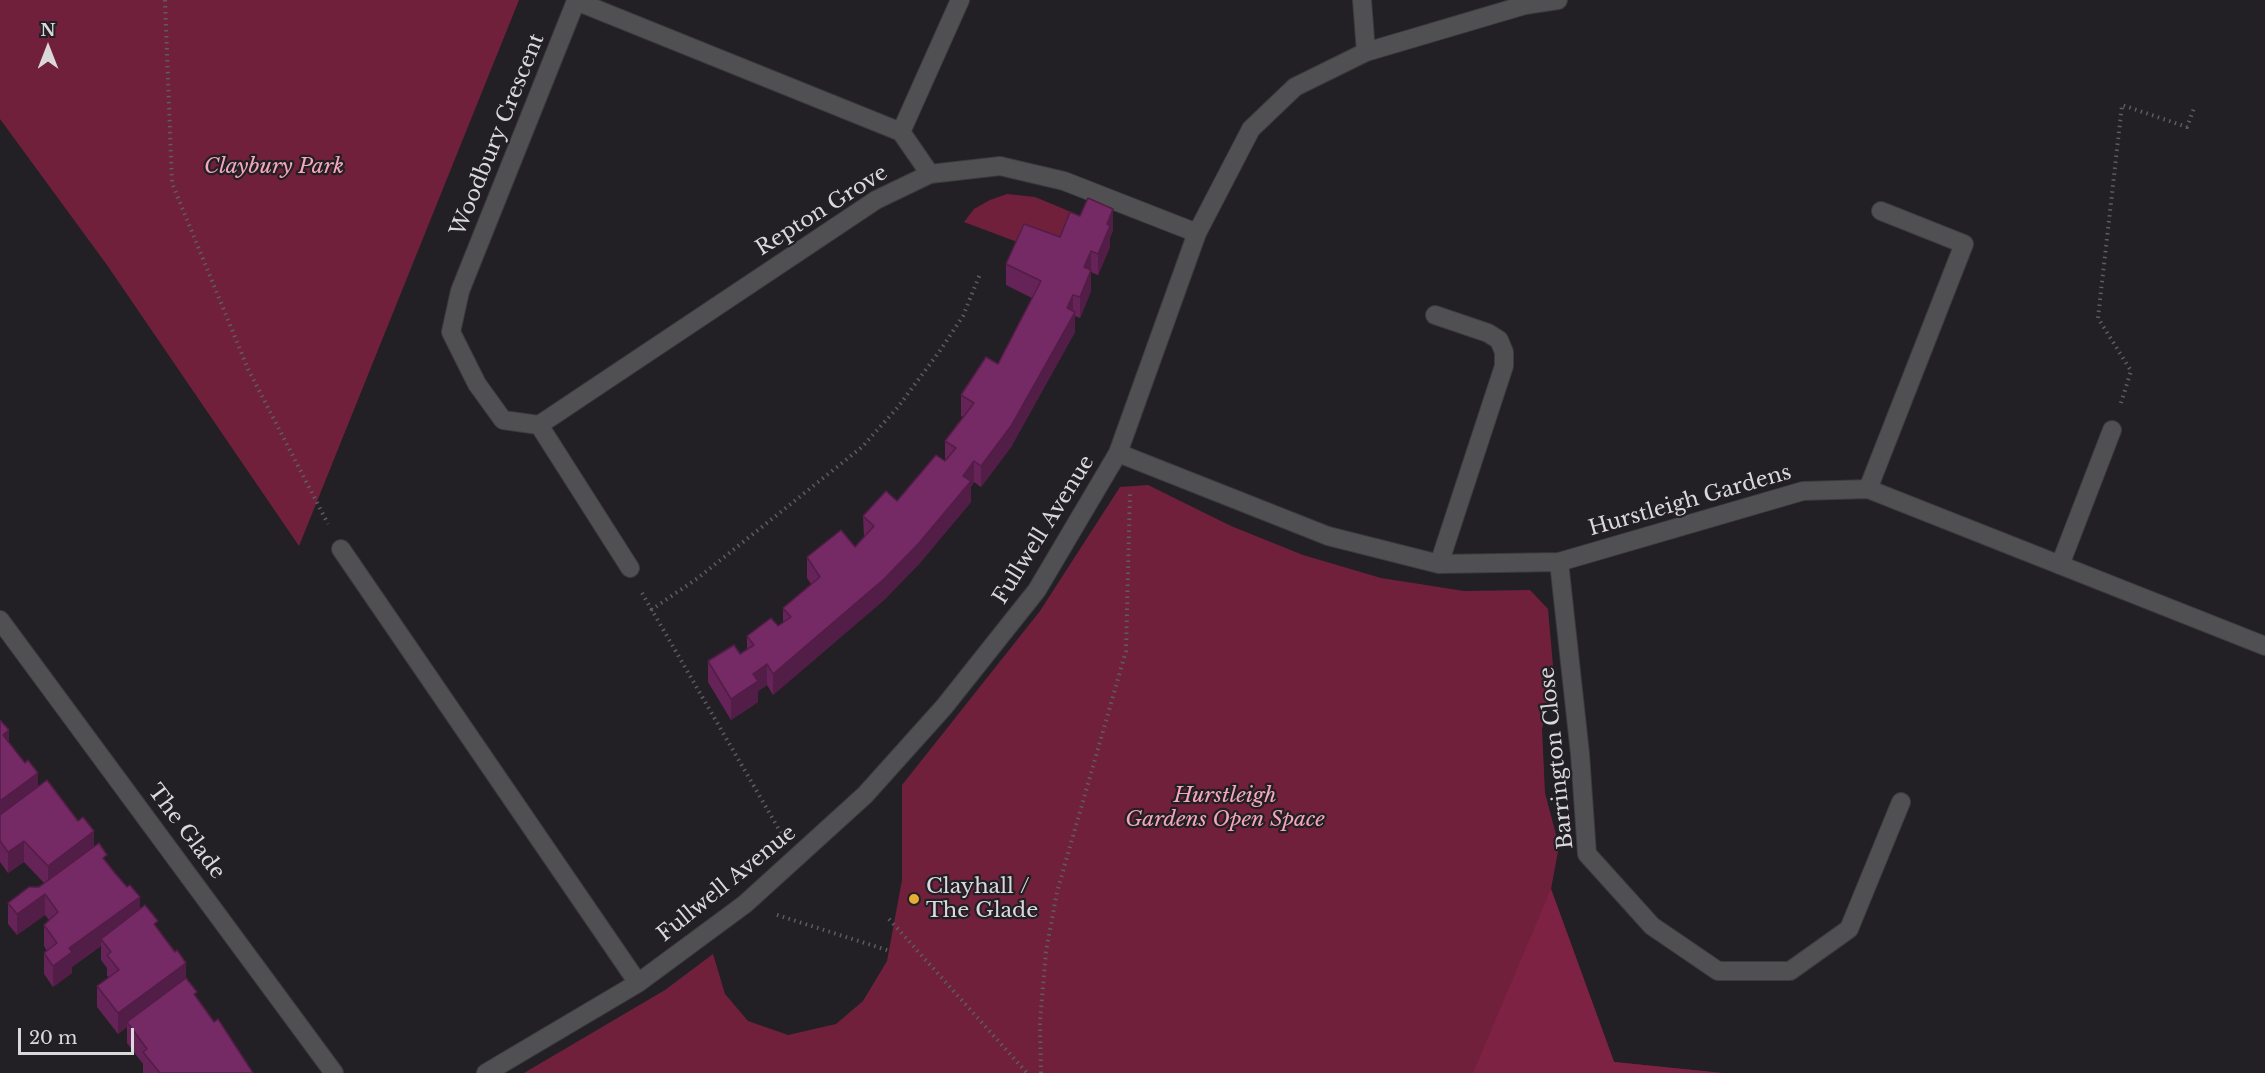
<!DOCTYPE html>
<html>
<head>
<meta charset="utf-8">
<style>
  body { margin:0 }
  #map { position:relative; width:2265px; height:1073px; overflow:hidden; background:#222024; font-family:"Libre Baskerville",serif }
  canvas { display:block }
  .north { position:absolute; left:18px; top:18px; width:60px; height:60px; -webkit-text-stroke:4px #222024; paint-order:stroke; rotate:0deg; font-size:16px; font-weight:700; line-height:24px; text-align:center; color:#dad8db }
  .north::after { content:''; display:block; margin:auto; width:21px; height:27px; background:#dad8db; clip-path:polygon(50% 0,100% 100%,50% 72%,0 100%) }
  .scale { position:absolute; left:18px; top:1028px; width:116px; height:27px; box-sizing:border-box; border:3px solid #dad8db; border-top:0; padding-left:8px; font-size:18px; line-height:21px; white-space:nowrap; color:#dad8db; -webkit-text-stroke:4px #222024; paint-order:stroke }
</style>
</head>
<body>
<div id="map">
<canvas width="2265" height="1073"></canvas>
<div class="north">N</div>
<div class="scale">20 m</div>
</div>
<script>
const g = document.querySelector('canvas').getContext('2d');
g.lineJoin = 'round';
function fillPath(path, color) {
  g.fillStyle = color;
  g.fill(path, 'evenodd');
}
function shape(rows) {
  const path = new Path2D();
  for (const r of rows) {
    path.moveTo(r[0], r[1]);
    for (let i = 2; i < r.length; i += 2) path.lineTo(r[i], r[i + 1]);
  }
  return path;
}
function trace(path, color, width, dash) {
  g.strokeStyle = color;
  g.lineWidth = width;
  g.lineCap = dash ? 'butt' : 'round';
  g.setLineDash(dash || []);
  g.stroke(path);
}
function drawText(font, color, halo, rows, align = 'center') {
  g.font = font + ' "Libre Baskerville",serif';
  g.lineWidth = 4.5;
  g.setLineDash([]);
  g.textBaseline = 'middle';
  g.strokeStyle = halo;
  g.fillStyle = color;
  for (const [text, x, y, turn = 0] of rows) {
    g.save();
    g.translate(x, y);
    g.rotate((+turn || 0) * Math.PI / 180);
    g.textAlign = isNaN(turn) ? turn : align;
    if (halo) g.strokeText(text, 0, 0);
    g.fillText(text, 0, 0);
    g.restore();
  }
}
fillPath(shape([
  [0,0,519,0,299,546,107,265,0,119],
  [1007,194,1035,197,1088,219,1060,258,964,222,974,209,990,200],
  [1148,485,1231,526,1303,555,1381,578,1464,591,1530,590,1548,609,1554,677,1542,729,1545,793,1559,846,1551,889,1614,1062,1722,1073,524,1073,665,990,713,954,725,994,748,1021,788,1035,836,1024,863,1001,887,961,902,880,902,785,1040,611,1120,487]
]), '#71203c');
fillPath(shape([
  [1551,889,1614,1062,1722,1073,1473,1073]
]), '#7e2243');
const minor = shape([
  [1362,0,1366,52],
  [901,132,960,0],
  [1435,315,1488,333,1499,340,1504,352,1504,366,1439,564],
  [539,425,503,420,477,384,451,332,460,291,576,1,901,132,930,174],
  [539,425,876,200,930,174,1000,166,1064,181,1197,233],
  [539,425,630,568],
  [1118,453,1328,536,1439,564,1559,562,1803,491,1868,489,2265,646],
  [1868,489,1964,244,1881,211],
  [341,549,638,983],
  [1559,562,1580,754,1587,854,1652,926,1718,971,1790,971,1849,929,1901,802],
  [2060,565,2112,430],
  [0,620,334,1073],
  [486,1073,638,983,745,904,865,795,944,707,1037,590,1118,453,1197,233,1251,129,1295,87,1366,52,1525,5,1558,0]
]);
trace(minor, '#3c3a3e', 20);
trace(shape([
  [165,0,172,183,248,369,328,524],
  [2121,403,2131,371,2098,318,2122,105,2187,127,2194,108],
  [642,593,781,833],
  [651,610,698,578,862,447,898,407,939,352,963,316,980,274],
  [777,915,890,951],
  [889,919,1027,1073],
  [1041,1073,1040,1022,1046,951,1057,892,1126,651,1130,491]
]), '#5e5c60', 4, [1.5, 4.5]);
trace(minor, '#505052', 18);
fillPath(shape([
  [1113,230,1110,238,1110,247,1098,275,1091,272,1091,291,1080,318,1075,316,1075,332,1011,447,981,487,974,482,971,487,971,502,919,564,884,600,773,695,767,685,758,691,758,702,731,720,708,682,708,661,740,654,747,650,747,636,778,626,783,623,783,608,811,584,807,578,807,557,855,547,864,537,863,516,897,501,945,461,945,441,963,417,961,416,961,395,998,364,1032,298,1006,285,1006,264,1060,237],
  [0,720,9,742,38,787,94,847,107,862,140,910,158,929,186,978,197,999,253,1073,143,1073,143,1064,127,1043,127,1027,118,1034,97,1007,97,986,109,977,107,976,107,968,101,960,101,946,72,967,72,973,53,987,44,974,44,953,47,951,44,946,44,925,49,920,45,915,17,935,8,924,8,903,39,887,44,883,24,862,8,873,0,862]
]), '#652357');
fillPath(shape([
  [1113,209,1113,230,1110,238,1110,247,1098,275,1098,254,1107,224],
  [1091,251,1091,291,1080,318,1080,297,1084,267],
  [1073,295,1073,315,1075,312,1075,332,1011,447,981,487,981,466,1067,308],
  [974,461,974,482,971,487,971,502,919,564,884,600,773,695,773,674,963,476],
  [767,664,767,685,758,691,758,702,731,720,731,699,753,674],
  [9,730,9,751,3,735],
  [38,773,38,794,0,822,0,801],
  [94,831,94,852,48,887,48,866],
  [24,841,24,862,8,873,8,852],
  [45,894,45,915,17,935,17,914],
  [140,897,140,918,101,939,101,946,72,967,72,973,53,987,53,966,69,948],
  [186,963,186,984,127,1022,127,1027,118,1034,118,1013]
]), '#521d47');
const building = shape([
  [1088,198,1113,209,1107,224,1110,226,1098,254,1091,251,1084,267,1091,270,1080,297,1073,295,1067,308,1075,312,1011,426,981,466,974,461,963,476,971,481,919,543,884,579,773,674,767,664,753,674,758,681,731,699,708,661,734,645,740,654,754,645,747,636,771,618,778,626,791,617,783,608,820,577,807,557,841,530,855,547,874,526,863,516,886,491,897,501,936,455,945,461,956,448,945,441,974,403,961,395,986,357,998,364,1041,281,1006,264,1024,224,1060,237,1070,212,1080,216,1088,198],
  [0,720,9,730,3,735,25,763,28,760,38,773,0,801,0,720],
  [47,780,78,821,83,817,94,831,48,866,24,841,8,852,0,841,0,815,47,780],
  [99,843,107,855,103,858,114,872,127,887,130,885,140,897,69,948,72,952,53,966,44,953,57,943,44,925,58,912,45,894,17,914,8,903,29,887,39,887,99,843],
  [145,905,158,921,154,924,175,952,177,950,186,963,118,1013,97,986,119,970,107,955,111,952,101,939,145,905],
  [186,978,197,992,194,994,214,1022,218,1019,253,1073,160,1073,143,1052,147,1049,127,1022,186,978]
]);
fillPath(building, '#752965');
trace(building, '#521d47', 1.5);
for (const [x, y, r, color] of [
  [914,899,6,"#e5ad36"]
]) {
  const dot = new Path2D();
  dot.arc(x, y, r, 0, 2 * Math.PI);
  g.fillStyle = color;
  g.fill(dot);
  trace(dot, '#222024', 2);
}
drawText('21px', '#dad8db', '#222024', [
  ["Woodbury Crescent",498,135,-68],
  ["Repton Grove",822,211,-32],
  ["Hurstleigh Gardens",1690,501,-16],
  ["Fullwell Avenue",1044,530,-58],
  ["Barrington Close",1557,758,-96],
  ["The Glade",186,832,53],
  ["Fullwell Avenue",727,884,-39]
]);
drawText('italic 21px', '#f5a6ba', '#222024', [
  ["Claybury Park",274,167],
  ["Hurstleigh",1225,796],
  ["Gardens Open Space",1225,820]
]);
drawText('21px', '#dad8db', '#222024', [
  ["Clayhall /",926,887],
  ["The Glade",926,911]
], 'left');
</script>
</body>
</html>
